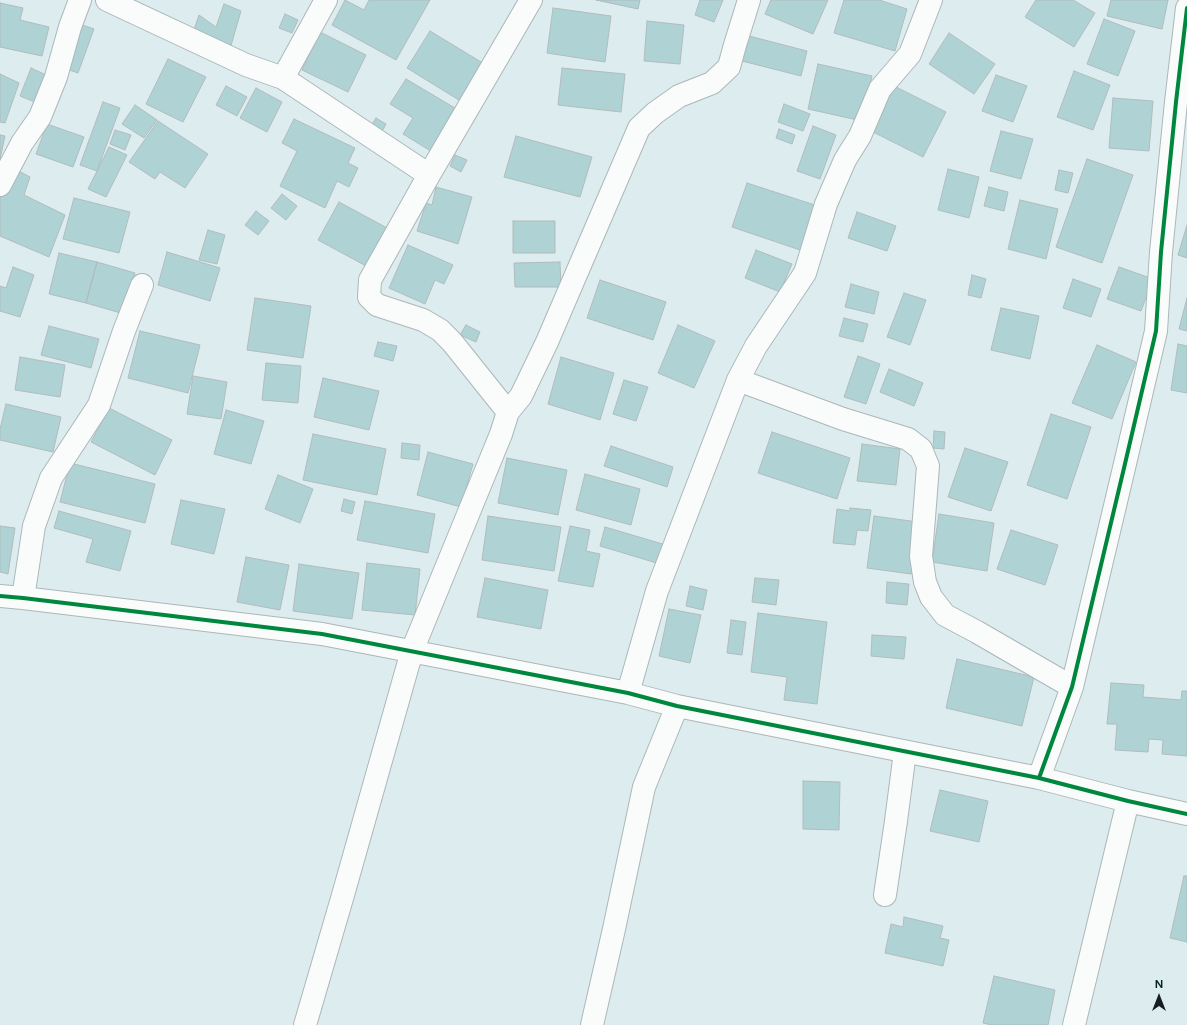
<!DOCTYPE html>
<html>
<head>
<meta charset="utf-8">
<style>
  body { margin:0 }
  #map { position:relative; width:1187px; height:1025px; overflow:hidden; background:#ddecee; font-family:Figtree,sans-serif }
  canvas { display:block }
  .north { position:absolute; left:1139px; top:977px; width:40px; height:40px; -webkit-text-stroke:3px #d7f2f4; paint-order:stroke; rotate:0deg; font-size:11px; font-weight:700; line-height:16px; text-align:center; color:#151f20 }
  .north::after { content:''; display:block; margin:auto; width:14px; height:18px; background:#151f20; clip-path:polygon(50% 0,100% 100%,50% 72%,0 100%) }
</style>
</head>
<body>
<div id="map">
<canvas width="1187" height="1025"></canvas>
<div class="north">N</div>
</div>
<script>
const g = document.querySelector('canvas').getContext('2d');
g.lineJoin = 'round';
function fillPath(path, color) {
  g.fillStyle = color;
  g.fill(path, 'evenodd');
}
function shape(rows) {
  const path = new Path2D();
  for (const r of rows) {
    path.moveTo(r[0], r[1]);
    for (let i = 2; i < r.length; i += 2) path.lineTo(r[i], r[i + 1]);
  }
  return path;
}
function trace(path, color, width, dash) {
  g.strokeStyle = color;
  g.lineWidth = width;
  g.lineCap = dash ? 'butt' : 'round';
  g.setLineDash(dash || []);
  g.stroke(path);
}
const building = shape([
  [345,0,364,10,369,0,430,0,396,60,332,25,345,0],
  [596,0,640,0,638,9,596,0],
  [700,0,723,0,714,22,695,15,700,0],
  [771,0,828,0,813,34,765,14,771,0],
  [844,0,879,0,907,9,895,51,834,33,844,0],
  [1036,0,1073,0,1095,13,1074,47,1025,17,1036,0],
  [1111,0,1168,0,1162,29,1107,16,1111,0],
  [0,3,23,8,20,20,49,27,42,56,0,47,0,3],
  [224,4,241,11,230,49,192,36,199,15,216,27,224,4],
  [553,8,611,16,605,62,547,53,553,8],
  [285,14,298,20,292,33,279,28,285,14],
  [1104,19,1135,31,1118,76,1087,64,1104,19],
  [647,21,684,25,680,64,644,61,647,21],
  [77,23,94,29,78,73,61,67,77,23],
  [430,31,486,65,462,102,407,68,430,31],
  [320,32,366,55,348,92,302,70,320,32],
  [949,33,995,64,974,94,929,64,949,33],
  [749,36,807,51,801,76,742,61,749,36],
  [168,59,206,77,183,122,146,104,168,59],
  [818,64,872,76,862,121,808,109,818,64],
  [31,68,46,75,35,102,20,96,31,68],
  [562,68,625,74,621,112,558,105,562,68],
  [1074,71,1110,85,1093,130,1057,117,1074,71],
  [0,74,19,83,5,123,0,122,0,74],
  [996,75,1027,86,1013,122,982,111,996,75],
  [406,79,460,111,434,153,403,134,413,118,390,104,406,79],
  [892,85,946,112,923,157,869,130,892,85],
  [226,86,247,97,237,116,216,105,226,86],
  [256,88,282,102,267,132,240,118,256,88],
  [1113,98,1153,101,1149,151,1109,148,1113,98],
  [103,102,120,108,97,171,80,165,103,102],
  [784,104,810,114,803,131,778,122,784,104],
  [135,105,157,120,144,138,122,124,135,105],
  [376,118,386,124,380,135,369,129,376,118],
  [294,119,355,148,348,163,358,168,349,187,337,181,325,208,280,186,297,151,282,143,294,119],
  [158,121,208,154,185,188,160,172,155,179,129,162,158,121],
  [47,124,84,137,73,167,36,154,47,124],
  [813,126,836,135,820,179,797,171,813,126],
  [779,129,795,135,792,144,776,138,779,129],
  [115,130,131,135,125,150,110,144,115,130],
  [1001,131,1033,139,1021,179,990,171,1001,131],
  [0,135,5,136,0,159,0,135],
  [516,136,592,157,580,197,504,177,516,136],
  [109,147,127,155,106,197,88,189,109,147],
  [455,155,467,160,461,172,450,166,455,155],
  [1087,159,1133,175,1102,263,1056,247,1087,159],
  [15,169,30,177,24,195,65,215,49,257,0,236,0,198,15,169],
  [948,169,979,177,969,218,938,210,948,169],
  [1059,170,1073,173,1068,193,1055,190,1059,170],
  [747,183,821,207,806,252,732,227,747,183],
  [436,187,472,197,458,244,417,231,426,203,432,205,436,187],
  [989,187,1008,192,1004,211,984,206,989,187],
  [282,194,297,206,286,220,271,208,282,194],
  [74,198,130,212,119,253,63,239,74,198],
  [1020,200,1058,209,1046,259,1008,249,1020,200],
  [339,202,389,229,368,267,318,240,339,202],
  [256,211,269,221,258,235,245,225,256,211],
  [857,212,896,226,887,251,848,238,857,212],
  [513,221,555,221,555,253,513,253,513,221],
  [1187,225,1187,258,1178,255,1187,225],
  [208,230,225,235,217,264,199,260,208,230],
  [408,245,453,265,444,284,435,280,425,304,389,288,408,245],
  [756,250,792,264,780,292,745,278,756,250],
  [167,252,220,268,210,301,158,285,167,252],
  [59,253,97,262,86,303,49,294,59,253],
  [97,262,135,273,124,314,86,303,97,262],
  [560,262,561,287,515,287,514,263,560,262],
  [13,267,34,275,20,317,0,311,0,286,6,288,13,267],
  [1119,267,1153,279,1141,311,1107,299,1119,267],
  [972,275,986,279,981,298,968,295,972,275],
  [1073,279,1101,289,1091,317,1063,308,1073,279],
  [600,280,666,302,653,340,587,318,600,280],
  [851,284,879,292,874,314,845,307,851,284],
  [904,293,926,300,910,345,887,337,904,293],
  [255,298,311,306,303,358,247,350,255,298],
  [1187,298,1187,331,1179,329,1187,298],
  [1001,308,1039,316,1030,359,991,350,1001,308],
  [844,318,868,324,863,342,839,336,844,318],
  [466,325,480,332,476,342,460,335,466,325],
  [678,325,715,341,694,388,658,373,678,325],
  [49,326,99,339,91,368,41,355,49,326],
  [140,331,200,345,188,393,128,378,140,331],
  [378,342,397,346,393,361,374,356,378,342],
  [1178,344,1187,346,1187,393,1171,390,1178,344],
  [1097,345,1136,362,1112,419,1072,403,1097,345],
  [858,356,880,364,866,404,844,397,858,356],
  [20,357,65,365,60,397,15,390,20,357],
  [561,357,614,373,600,420,548,404,561,357],
  [266,363,301,366,298,403,262,400,266,363],
  [889,369,923,383,914,406,880,392,889,369],
  [193,376,227,382,221,419,187,414,193,376],
  [323,378,379,391,369,430,314,417,323,378],
  [624,380,648,387,636,421,613,414,624,380],
  [6,404,61,417,53,452,0,440,0,429,6,404],
  [109,408,172,440,155,475,91,442,109,408],
  [226,410,264,421,251,464,214,454,226,410],
  [1051,414,1091,427,1067,499,1027,485,1051,414],
  [934,431,945,432,944,449,933,448,934,431],
  [772,432,850,458,837,499,758,473,772,432],
  [313,434,386,449,377,495,303,480,313,434],
  [402,443,420,445,419,460,401,458,402,443],
  [862,444,900,449,896,485,857,481,862,444],
  [611,446,673,467,667,487,604,466,611,446],
  [965,448,1008,462,991,511,948,497,965,448],
  [428,452,473,464,461,507,417,495,428,452],
  [507,458,567,470,558,515,498,503,507,458],
  [70,463,155,484,145,523,60,502,70,463],
  [585,474,640,489,631,525,576,510,585,474],
  [278,475,313,489,300,523,265,509,278,475],
  [344,499,355,502,352,514,341,511,344,499],
  [181,500,225,509,214,554,171,544,181,500],
  [365,501,435,514,428,553,357,540,365,501],
  [850,508,871,510,868,531,857,530,855,545,833,543,837,509,850,511,850,508],
  [59,511,131,531,120,571,86,562,93,539,54,528,59,511],
  [939,514,994,523,987,571,932,562,939,514],
  [488,516,561,527,554,571,482,560,488,516],
  [874,516,918,522,911,574,867,568,874,516],
  [0,526,15,528,8,574,0,572,0,526],
  [570,526,590,530,586,551,600,554,593,587,558,581,570,526],
  [605,527,666,545,660,564,600,546,605,527],
  [1011,530,1058,545,1045,585,997,569,1011,530],
  [246,557,289,565,280,610,237,602,246,557],
  [367,563,420,569,415,615,362,610,367,563],
  [299,564,359,573,352,619,293,611,299,564],
  [485,578,548,590,541,629,477,617,485,578],
  [755,578,779,580,776,605,752,602,755,578],
  [887,582,909,584,907,605,886,603,887,582],
  [690,586,707,590,703,610,686,606,690,586],
  [669,609,701,615,690,663,659,656,669,609],
  [758,613,827,622,817,704,784,700,787,677,751,672,758,613],
  [731,620,746,622,742,655,727,653,731,620],
  [872,635,906,637,904,659,871,656,872,635],
  [957,659,1034,677,1022,726,946,708,957,659],
  [1111,683,1144,685,1143,697,1181,700,1182,691,1187,691,1187,756,1162,754,1163,740,1149,739,1148,752,1115,750,1117,724,1107,724,1111,683],
  [803,781,840,782,839,830,803,829,803,781],
  [940,790,988,801,979,842,930,831,940,790],
  [1184,876,1187,876,1187,942,1170,938,1184,876],
  [904,917,943,926,940,938,949,940,943,966,885,953,891,924,903,927,904,917],
  [994,976,1055,990,1048,1025,992,1025,983,1023,994,976]
]);
fillPath(building, '#afd2d5');
trace(building, '#b0bcbd', 1);
const minor = shape([
  [107,0,246,65,283,78,429,175],
  [283,78,326,0],
  [0,185,22,143,40,117,56,77,70,27,80,0],
  [738,380,843,419,908,439,921,449,928,466,921,556,925,582,931,597,945,615,977,632,1072,687],
  [508,412,521,396,547,342,639,128,655,113,679,96,712,83,729,67,735,45,749,0],
  [0,596,23,598,322,634,628,693,677,706,1039,778,1128,801,1187,814],
  [23,598,34,526,51,478,99,405,124,331,142,285],
  [628,693,657,591,738,380,756,346,805,273,826,204,845,160,860,136,880,89,910,54,931,0],
  [1039,778,1072,687,1124,468,1156,331,1161,252,1176,102,1187,8],
  [885,895,896,821,905,752],
  [305,1025,343,895,412,651,501,434,508,412,452,342,440,330,423,320,377,305,369,297,370,280,429,175,531,0],
  [592,1025,614,929,644,787,677,706],
  [1074,1025,1128,801]
]);
trace(minor, '#acb7b8', 24);
trace(minor, '#fafcfc', 22);
trace(shape([
  [0,596,23,598,322,634,628,693,677,706,1039,778,1128,801,1187,814],
  [1039,778,1072,687,1124,468,1156,331,1161,252,1176,102,1187,8]
]), '#00873e', 4);
</script>
</body>
</html>
